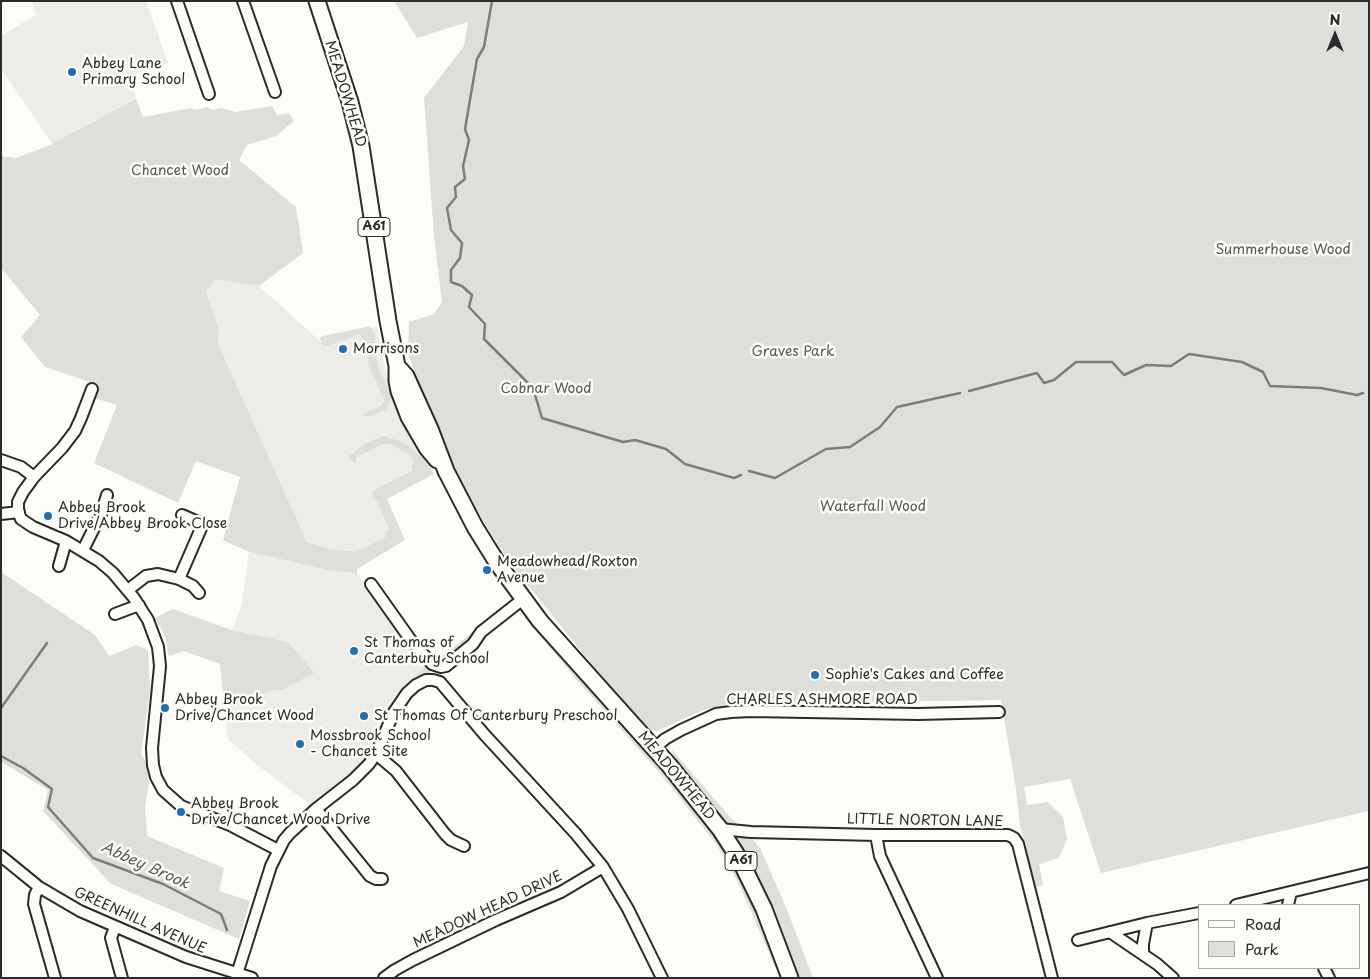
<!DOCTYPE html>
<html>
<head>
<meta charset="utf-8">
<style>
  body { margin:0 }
  #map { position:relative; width:1370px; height:979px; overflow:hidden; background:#fdfcf7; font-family:"Playpen Sans",sans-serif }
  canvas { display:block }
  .frame { position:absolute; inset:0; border:2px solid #2b2b2b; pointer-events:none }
  .legend { position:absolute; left:1198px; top:904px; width:162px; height:65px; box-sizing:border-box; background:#fdfcf7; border:1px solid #a9a8a5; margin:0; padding:6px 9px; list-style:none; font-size:15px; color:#2b2b2b }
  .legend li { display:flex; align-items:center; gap:10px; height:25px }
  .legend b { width:25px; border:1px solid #a9a8a5 }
  .north { position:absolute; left:1310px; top:10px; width:50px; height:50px; -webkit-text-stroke:4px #fdfcf7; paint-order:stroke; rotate:0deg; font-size:14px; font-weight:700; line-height:20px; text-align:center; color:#2b2b2b }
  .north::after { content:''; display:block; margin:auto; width:18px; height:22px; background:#2b2b2b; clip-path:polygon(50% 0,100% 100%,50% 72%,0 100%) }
</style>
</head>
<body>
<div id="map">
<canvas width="1370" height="979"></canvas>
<div class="frame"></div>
<ul class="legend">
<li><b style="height:6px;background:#fdfcf7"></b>Road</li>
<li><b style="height:14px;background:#dfdeda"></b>Park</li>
</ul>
<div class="north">N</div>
</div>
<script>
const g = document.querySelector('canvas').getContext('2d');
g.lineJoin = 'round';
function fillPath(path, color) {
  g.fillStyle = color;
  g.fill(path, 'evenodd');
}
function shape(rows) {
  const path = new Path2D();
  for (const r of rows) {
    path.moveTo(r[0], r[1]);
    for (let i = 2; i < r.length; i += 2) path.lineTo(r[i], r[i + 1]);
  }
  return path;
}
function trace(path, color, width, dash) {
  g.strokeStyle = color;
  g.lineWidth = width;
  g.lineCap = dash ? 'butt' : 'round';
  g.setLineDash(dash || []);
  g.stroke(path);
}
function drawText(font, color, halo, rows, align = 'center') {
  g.font = font + ' "Playpen Sans",sans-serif';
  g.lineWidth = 5;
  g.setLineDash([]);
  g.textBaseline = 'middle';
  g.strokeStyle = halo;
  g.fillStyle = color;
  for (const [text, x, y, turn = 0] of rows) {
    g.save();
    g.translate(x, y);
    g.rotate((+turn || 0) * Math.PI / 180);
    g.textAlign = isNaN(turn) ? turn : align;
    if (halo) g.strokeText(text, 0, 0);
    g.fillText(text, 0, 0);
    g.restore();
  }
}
fillPath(shape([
  [32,1,146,1,168,63,129,76,136,99,53,143,1,69,1,36,36,15],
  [215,278,259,286,321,342,349,336,377,326,388,384,433,471,384,497,403,537,356,565,334,550,307,542,218,344,219,329,206,292],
  [249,552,333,571,357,573,424,666,416,675,419,677,394,697,371,749,360,768,312,806,257,765,228,739,224,705,232,706,250,700,269,691,282,690,288,642,232,630,242,604]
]), '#edece8');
fillPath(shape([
  [394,1,1369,1,1369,811,1101,873,1070,779,1024,787,1027,805,1048,802,1063,817,1067,839,1059,858,1039,864,1043,885,1036,887,1020,825,1016,789,1001,700,739,704,703,710,657,731,648,730,634,717,507,559,448,464,439,435,408,354,409,322,434,314,442,302,434,236,424,98,464,46,468,22,417,38],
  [1,69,53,143,136,99,143,117,192,108,194,110,207,107,213,110,221,108,236,112,272,106,277,115,289,113,294,121,276,136,247,145,239,160,296,207,303,253,259,286,215,279,206,292,219,329,218,344,307,542,330,549,356,552,386,537,385,532,389,529,372,491,413,470,411,466,415,462,407,453,389,444,383,444,355,458,357,462,355,463,350,459,349,456,365,444,383,436,400,441,409,446,428,464,434,474,387,499,405,540,357,569,357,573,333,571,249,552,223,540,240,477,196,461,178,503,94,463,117,405,94,398,96,384,45,367,21,337,40,315,1,268,1,156,16,158,53,144],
  [370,326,375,334,375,354,380,372,391,393,392,399,385,410,369,416,364,416,361,415,382,405,384,400,368,364,367,350,360,334,330,345,323,346,319,337],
  [1,572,95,635,109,656,136,645,148,650,150,690,141,754,146,762,149,783,145,807,147,836,224,868,219,891,250,901,239,939,111,884,43,811,48,790,1,762],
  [173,609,232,630,288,642,314,673,282,690,269,691,250,700,232,706,224,705,220,664,184,651,169,656,165,636,155,618],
  [528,615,580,677,663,771,721,842,743,877,761,916,777,962,774,964,737,880,717,845,660,773,577,680,525,618],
  [471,633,474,635,472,640,442,663,431,669,429,676,419,677,415,676,433,658,446,654],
  [672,750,732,819,740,826,724,822,671,757],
  [737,835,751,837,760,848,786,907,813,978,798,978,773,912,737,838]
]), '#dfdeda');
trace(shape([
  [492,1,484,47,477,59,465,129,469,140,463,166,465,179,455,187,456,197,447,208,451,230,462,243,460,258,451,270,451,282,462,286,472,295,469,307,485,324,484,339,533,388,542,418,623,442,635,440,666,449,685,464,734,478,741,475],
  [969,391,1037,373,1044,383,1054,380,1076,362,1112,362,1124,375,1146,365,1171,366,1189,354,1242,362,1263,372,1270,386,1321,388,1357,395,1363,393],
  [749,471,775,478,826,449,850,447,880,427,897,407,960,393],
  [1,708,47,643],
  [1,756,23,768,52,789,48,807,93,858,163,884,221,914,227,930]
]), '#7e7d7b', 2.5);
const minor = shape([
  [177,1,209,94],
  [243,1,275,92],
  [92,389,81,418,75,431,62,448,34,477,23,492,18,502,18,511,21,519,33,527,66,541,99,561,113,573,134,598,148,620,158,647,160,666,152,748,153,765,156,777,163,790,181,806,230,825,278,850],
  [1,460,21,467,34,477],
  [1,514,19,512],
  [83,550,102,512,107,495],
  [59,566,66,541],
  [179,579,202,526,198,522,182,515],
  [371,584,410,639,432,664,441,667,446,666,473,644,481,632,523,599],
  [128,590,146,576,158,574,179,579,193,586,199,593],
  [115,614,139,605],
  [654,749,665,739,681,730,716,714,731,712,751,711,918,714,999,712],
  [376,754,396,771,445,834,451,840,464,846],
  [316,809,370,876,376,879,382,879],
  [720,829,751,832,876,835,1008,835,1014,838,1018,844,1052,978],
  [876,835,880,856,937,978],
  [1,856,39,887,80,911,186,957,252,978],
  [39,887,35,895,34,904,55,978],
  [1236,905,1369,873],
  [1288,905,1291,892],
  [115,927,111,938,122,978],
  [1110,932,1157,964,1173,978],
  [1078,940,1147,923,1199,913],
  [1143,954,1143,944,1147,923],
  [1324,968,1329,978],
  [237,974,271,866,284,840,290,833,316,809,353,780,369,764,376,754,394,712,407,693,416,685,426,680,433,680,440,682,484,734,576,834,603,867,628,909,662,978],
  [384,978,395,970,413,960,496,920,561,892,603,867]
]);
const highway = shape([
  [317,1,350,102,361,146,388,321,397,366,397,381,399,391,409,417,427,448,437,460],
  [397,366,406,376,430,429,446,471,475,527,498,564,540,621,669,765,720,829,740,860,764,909,790,978]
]);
trace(minor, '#2b2b2b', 14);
trace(highway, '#2b2b2b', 19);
trace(minor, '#fdfcf7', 10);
trace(highway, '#fdfcf7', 15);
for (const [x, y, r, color] of [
  [72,72,5,"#1f6fb2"],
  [343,349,5,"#1f6fb2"],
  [48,516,5,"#1f6fb2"],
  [487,570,5,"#1f6fb2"],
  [354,651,5,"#1f6fb2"],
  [815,675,5,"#1f6fb2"],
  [165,708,5,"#1f6fb2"],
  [364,716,5,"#1f6fb2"],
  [300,744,5,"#1f6fb2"],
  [181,812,5,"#1f6fb2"]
]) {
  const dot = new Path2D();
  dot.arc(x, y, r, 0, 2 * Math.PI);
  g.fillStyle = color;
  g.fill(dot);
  trace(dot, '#fdfcf7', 2);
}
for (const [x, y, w] of [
  [374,227,32],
  [741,861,32]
]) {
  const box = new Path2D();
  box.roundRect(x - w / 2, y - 9.5, w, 19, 4);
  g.fillStyle = '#fdfcf7';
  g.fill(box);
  trace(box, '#2b2b2b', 1);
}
drawText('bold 12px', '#2b2b2b', null, [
  ["A61",374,227],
  ["A61",741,861]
]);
drawText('14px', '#2b2b2b', '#fdfcf7', [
  ["Abbey Lane",82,64],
  ["Primary School",82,80],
  ["Morrisons",353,349],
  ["Abbey Brook",58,508],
  ["Drive/Abbey Brook Close",58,524],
  ["Meadowhead/Roxton",497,562],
  ["Avenue",497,578],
  ["St Thomas of",364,643],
  ["Canterbury School",364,659],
  ["Sophie's Cakes and Coffee",825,675],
  ["Abbey Brook",175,700],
  ["Drive/Chancet Wood",175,716],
  ["St Thomas Of Canterbury Preschool",374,716],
  ["Mossbrook School",310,736],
  ["- Chancet Site",310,752],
  ["Abbey Brook",191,804],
  ["Drive/Chancet Wood Drive",191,820]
], 'left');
drawText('14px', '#2b2b2b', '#fdfcf7', [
  ["MEADOWHEAD",345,94,73],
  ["CHARLES ASHMORE ROAD",822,700],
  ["MEADOWHEAD",676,776,50],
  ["LITTLE NORTON LANE",925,821,1],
  ["MEADOW HEAD DRIVE",488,910,-25],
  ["GREENHILL AVENUE",140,921,24]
]);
drawText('14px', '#585857', '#fdfcf7', [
  ["Chancet Wood",180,171],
  ["Summerhouse Wood",1283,250],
  ["Graves Park",793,352],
  ["Cobnar Wood",546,389],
  ["Waterfall Wood",873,507]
]);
drawText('italic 15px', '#5b5b5a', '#fdfcf7', [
  ["Abbey Brook",145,866,24]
]);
</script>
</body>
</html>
